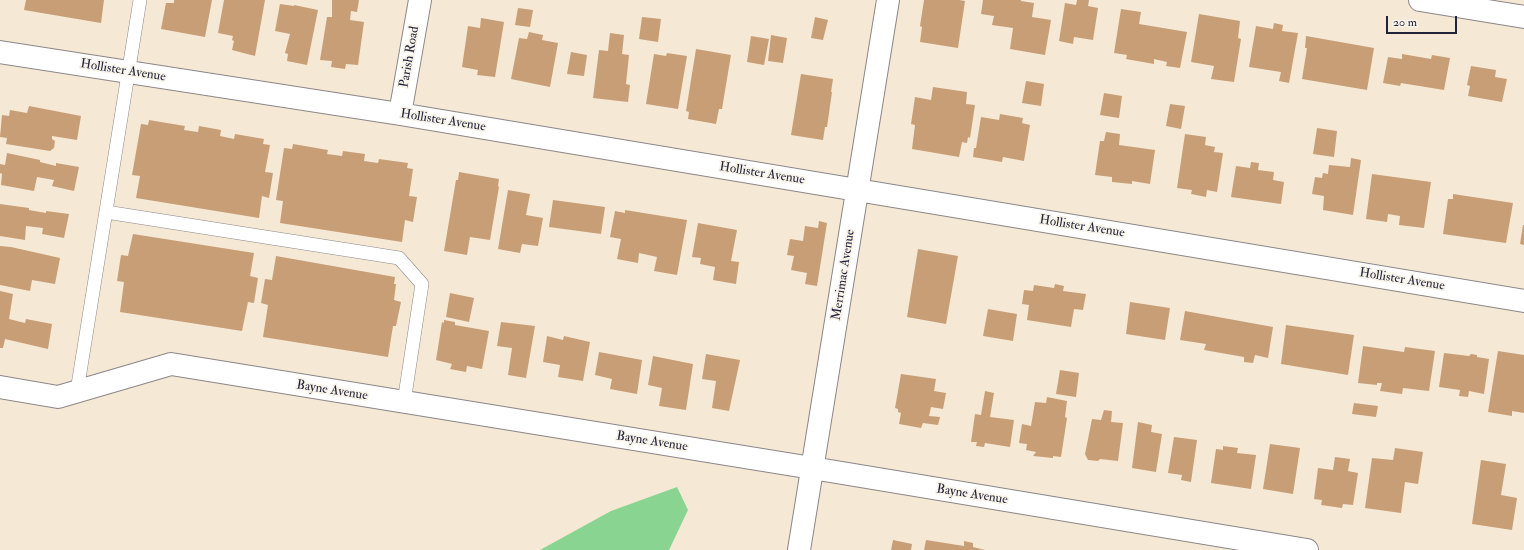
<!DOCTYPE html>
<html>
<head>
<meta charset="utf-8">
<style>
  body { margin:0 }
  #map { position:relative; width:1524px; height:550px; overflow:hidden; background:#f5e9d5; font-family:"IM FELL Double Pica",serif }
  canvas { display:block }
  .scale { position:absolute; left:1386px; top:16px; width:71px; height:18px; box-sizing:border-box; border:2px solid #22223b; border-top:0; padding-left:5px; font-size:12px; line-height:14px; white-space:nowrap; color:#22223b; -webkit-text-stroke:3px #f7f3e8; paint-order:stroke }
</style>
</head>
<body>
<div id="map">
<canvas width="1524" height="550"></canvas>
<div class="scale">20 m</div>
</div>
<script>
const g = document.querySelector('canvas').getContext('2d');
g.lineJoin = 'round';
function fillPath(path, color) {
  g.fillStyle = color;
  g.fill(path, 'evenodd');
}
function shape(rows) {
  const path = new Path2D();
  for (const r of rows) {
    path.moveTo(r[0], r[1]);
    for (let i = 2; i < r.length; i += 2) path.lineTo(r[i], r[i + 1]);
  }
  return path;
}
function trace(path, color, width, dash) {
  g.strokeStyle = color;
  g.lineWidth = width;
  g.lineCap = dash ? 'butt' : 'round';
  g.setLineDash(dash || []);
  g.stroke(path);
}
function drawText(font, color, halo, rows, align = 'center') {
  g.font = font + ' "IM FELL Double Pica",serif';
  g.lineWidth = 3.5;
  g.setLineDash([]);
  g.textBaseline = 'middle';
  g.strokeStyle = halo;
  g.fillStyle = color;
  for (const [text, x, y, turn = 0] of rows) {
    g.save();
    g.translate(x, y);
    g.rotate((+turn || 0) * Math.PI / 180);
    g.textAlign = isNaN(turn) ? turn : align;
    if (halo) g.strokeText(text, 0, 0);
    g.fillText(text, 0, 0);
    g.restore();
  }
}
fillPath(shape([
  [677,487,688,510,669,550,540,550,611,511]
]), '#89d491');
fillPath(shape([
  [26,0,104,0,101,23,24,10],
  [174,0,212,0,205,37,161,29,166,3,174,3],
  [224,0,265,0,255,56,232,50,234,41,232,40,233,36,218,33],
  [332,0,359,0,357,12,351,11,350,20,364,22,358,65,346,64,345,69,331,67,332,61,320,60,327,17,332,17],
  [924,0,959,0,965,1,958,48,920,42,922,27,920,26],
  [983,0,1021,0,1021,1,1034,3,1032,17,1051,20,1045,55,1010,49,1013,28,992,25,994,16,981,14],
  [1077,0,1089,0,1088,6,1098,8,1093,40,1074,37,1073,44,1059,41,1065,3,1076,5],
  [280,4,294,6,294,5,318,10,307,65,287,61,288,54,285,53,290,34,275,31],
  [518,8,533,10,530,27,515,25],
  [1121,9,1141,12,1139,24,1187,32,1180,68,1166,66,1167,62,1154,59,1154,64,1126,59,1127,55,1114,53],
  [1199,14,1240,21,1238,38,1241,39,1234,82,1211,79,1214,66,1191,62],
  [642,17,661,19,658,42,639,39],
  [815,17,828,20,823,40,811,38],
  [481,18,504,22,495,77,477,75,478,70,462,67,468,26,480,28],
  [1274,23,1283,25,1282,31,1298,33,1289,83,1279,81,1281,72,1249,67,1256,26,1273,29],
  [529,32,543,35,542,40,558,43,550,87,511,79,519,38,527,39],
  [610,33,624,35,622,54,629,55,626,84,630,85,628,102,593,98,599,50,608,51],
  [771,35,787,38,783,63,768,61],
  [751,36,769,39,764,65,747,62],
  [1306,36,1374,48,1367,90,1302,79,1307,48,1305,48],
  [696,49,731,55,722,109,719,109,716,124,688,119,689,112,686,111],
  [571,52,587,55,584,76,567,74],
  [667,53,687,56,678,109,646,104,654,54,666,56],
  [1402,54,1431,59,1432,55,1450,58,1444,90,1401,83,1400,86,1383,83,1388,57,1402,59],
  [1471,66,1496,70,1495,77,1507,79,1502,102,1468,96,1470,86,1467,85],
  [801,74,833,79,831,92,832,92,827,127,825,127,823,140,791,135],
  [1026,81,1044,84,1041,106,1022,103],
  [933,87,967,92,966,104,975,105,970,138,968,137,967,143,962,142,959,157,912,149,915,125,911,124,915,97,931,100],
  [1104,93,1122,96,1119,118,1100,115],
  [1170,104,1185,106,1181,129,1166,126],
  [29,106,81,116,77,140,52,136,52,139,55,141,54,148,50,151,6,144,7,138,0,137,2,115,9,116,10,110,27,113],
  [1000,114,1023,118,1022,123,1030,125,1024,161,1003,157,1002,162,973,157,974,148,976,148,981,117,999,120],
  [149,120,185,126,184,130,198,132,199,126,221,130,220,136,234,139,235,134,264,139,263,144,270,145,265,172,273,173,269,198,262,196,259,218,136,198,140,176,132,175,141,124,148,125],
  [1317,128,1337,131,1334,157,1313,154],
  [1106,132,1120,134,1119,145,1155,150,1150,184,1132,181,1132,184,1112,182,1112,177,1095,175,1100,141,1104,141],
  [1185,134,1206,137,1205,145,1215,147,1214,152,1223,153,1217,192,1207,190,1206,197,1191,194,1192,190,1177,188],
  [293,144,328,150,327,154,342,156,343,151,365,154,364,161,378,163,379,159,408,163,407,168,413,169,409,196,417,197,413,222,405,220,402,242,280,223,283,201,276,200,284,148,292,149],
  [7,153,40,160,40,162,56,166,56,163,79,167,74,191,52,186,54,180,37,177,34,191,1,185,2,174,0,173,0,164,5,165],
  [1351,158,1361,160,1353,215,1323,210,1324,196,1312,194,1315,177,1322,178,1323,173,1328,174,1329,165,1350,167],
  [1251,162,1259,163,1258,170,1274,172,1273,180,1284,182,1281,204,1231,197,1236,166,1250,168],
  [459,172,499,179,498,186,499,187,490,240,470,237,467,255,444,251,456,180,458,180],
  [1372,174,1431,182,1424,228,1399,225,1400,216,1388,214,1387,222,1366,219],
  [508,190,530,194,526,215,543,218,538,246,522,244,520,253,498,249],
  [1453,194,1513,203,1506,243,1443,234,1448,199,1453,199],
  [553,200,605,207,601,234,549,227],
  [0,204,29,208,29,210,46,213,46,211,69,214,64,238,42,234,43,228,26,226,25,240,0,236],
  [625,210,687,220,677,275,654,271,657,257,639,253,638,263,617,259,621,239,610,237,615,211,625,213],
  [819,221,827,223,817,286,805,284,807,273,791,270,794,256,787,255,790,239,803,241,805,226,818,228],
  [698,223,737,230,731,261,739,262,736,284,713,280,715,267,700,264,701,258,692,257],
  [1523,225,1524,225,1524,245,1520,244],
  [133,234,254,253,250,276,258,278,254,303,248,302,242,331,120,312,124,282,117,281,121,255,128,256],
  [0,246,11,247,60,258,55,284,32,280,30,291,0,285],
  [918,249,958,256,946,324,907,317],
  [276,256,395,277,394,284,396,284,394,300,401,302,396,326,393,326,388,357,263,337,268,305,261,303,265,279,272,280],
  [1055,284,1064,286,1063,291,1086,294,1083,310,1074,309,1071,327,1027,320,1029,305,1022,304,1024,290,1033,291,1034,285,1054,288],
  [0,291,13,294,9,319,25,323,26,319,52,324,48,349,5,339,3,348,0,348],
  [450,293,474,298,469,322,446,317],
  [1130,302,1170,308,1165,340,1126,334],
  [988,309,1017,314,1013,341,983,336],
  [1185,311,1273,327,1268,358,1255,355,1253,363,1244,362,1244,357,1204,350,1206,344,1180,340],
  [444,320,455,322,455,325,489,331,482,369,467,366,466,372,450,369,452,364,436,360,442,322,444,323],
  [501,322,535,326,526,378,508,375,512,348,497,346],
  [1286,325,1354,335,1348,375,1281,364],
  [547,336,563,340,564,336,590,342,583,381,558,377,560,365,543,362],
  [1363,346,1404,352,1405,347,1435,351,1429,391,1403,388,1402,394,1380,391,1382,383,1377,383,1377,385,1358,383],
  [1498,351,1524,355,1524,413,1512,411,1512,416,1488,412],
  [599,352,642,360,637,394,610,389,612,379,595,375],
  [1444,353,1469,356,1471,354,1477,355,1477,357,1489,359,1484,394,1469,391,1468,397,1459,396,1460,390,1439,387],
  [706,354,740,360,729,411,712,408,716,381,702,379],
  [653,356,693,364,686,410,659,406,662,388,648,385],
  [1060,370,1079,373,1076,397,1056,394],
  [901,374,936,379,934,391,946,393,943,409,931,407,929,416,940,417,938,425,923,423,921,428,899,424,901,413,898,412,898,409,895,408],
  [985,391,994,393,990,417,1014,420,1010,447,985,443,984,447,976,446,977,442,971,442,975,414,981,415],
  [1047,397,1067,401,1065,417,1067,418,1061,457,1053,456,1053,458,1033,456,1036,452,1026,450,1027,444,1019,443,1022,424,1031,426,1035,402,1046,403],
  [1354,403,1378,406,1376,417,1352,414],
  [1104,410,1112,411,1111,422,1123,423,1118,461,1100,459,1098,461,1088,460,1085,454,1092,419,1101,420],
  [1138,422,1152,425,1151,432,1162,434,1156,472,1132,468],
  [1174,437,1197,440,1191,482,1181,480,1182,475,1168,473],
  [1270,444,1300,448,1293,494,1263,489],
  [1223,446,1238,448,1237,453,1256,455,1251,489,1211,483,1216,449,1223,450],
  [1395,448,1423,452,1418,484,1405,482,1401,513,1365,508,1372,458,1393,460],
  [1335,457,1350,459,1348,471,1358,473,1353,505,1343,504,1342,508,1321,505,1322,500,1314,499,1318,468,1333,470],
  [1481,460,1506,464,1501,495,1517,498,1512,530,1472,524],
  [893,540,912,544,911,550,891,550],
  [926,540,964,546,964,541,973,543,973,547,985,550,924,550]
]), '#c89e77');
const lane = shape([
  [106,212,399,258,422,284,404,402],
  [77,391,140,0]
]);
const street = shape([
  [1420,0,1524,17],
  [0,52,400,114,1524,301],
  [400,114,420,0],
  [0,387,58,397,171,364,812,468,1307,550],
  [799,550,888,0]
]);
trace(lane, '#8c8688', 14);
trace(street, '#8c8688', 24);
trace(lane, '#fff', 13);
trace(street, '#fff', 22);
drawText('13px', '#22223b', '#f7f3e8', [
  ["Parish Road",410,57,-80],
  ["Hollister Avenue",123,71,9],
  ["Hollister Avenue",443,121,9],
  ["Hollister Avenue",762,174,9],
  ["Hollister Avenue",1082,227,9],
  ["Merrimac Avenue",844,275,-81],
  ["Hollister Avenue",1402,280,9],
  ["Bayne Avenue",332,391,9],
  ["Bayne Avenue",652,442,9],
  ["Bayne Avenue",972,495,9]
]);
</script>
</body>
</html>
